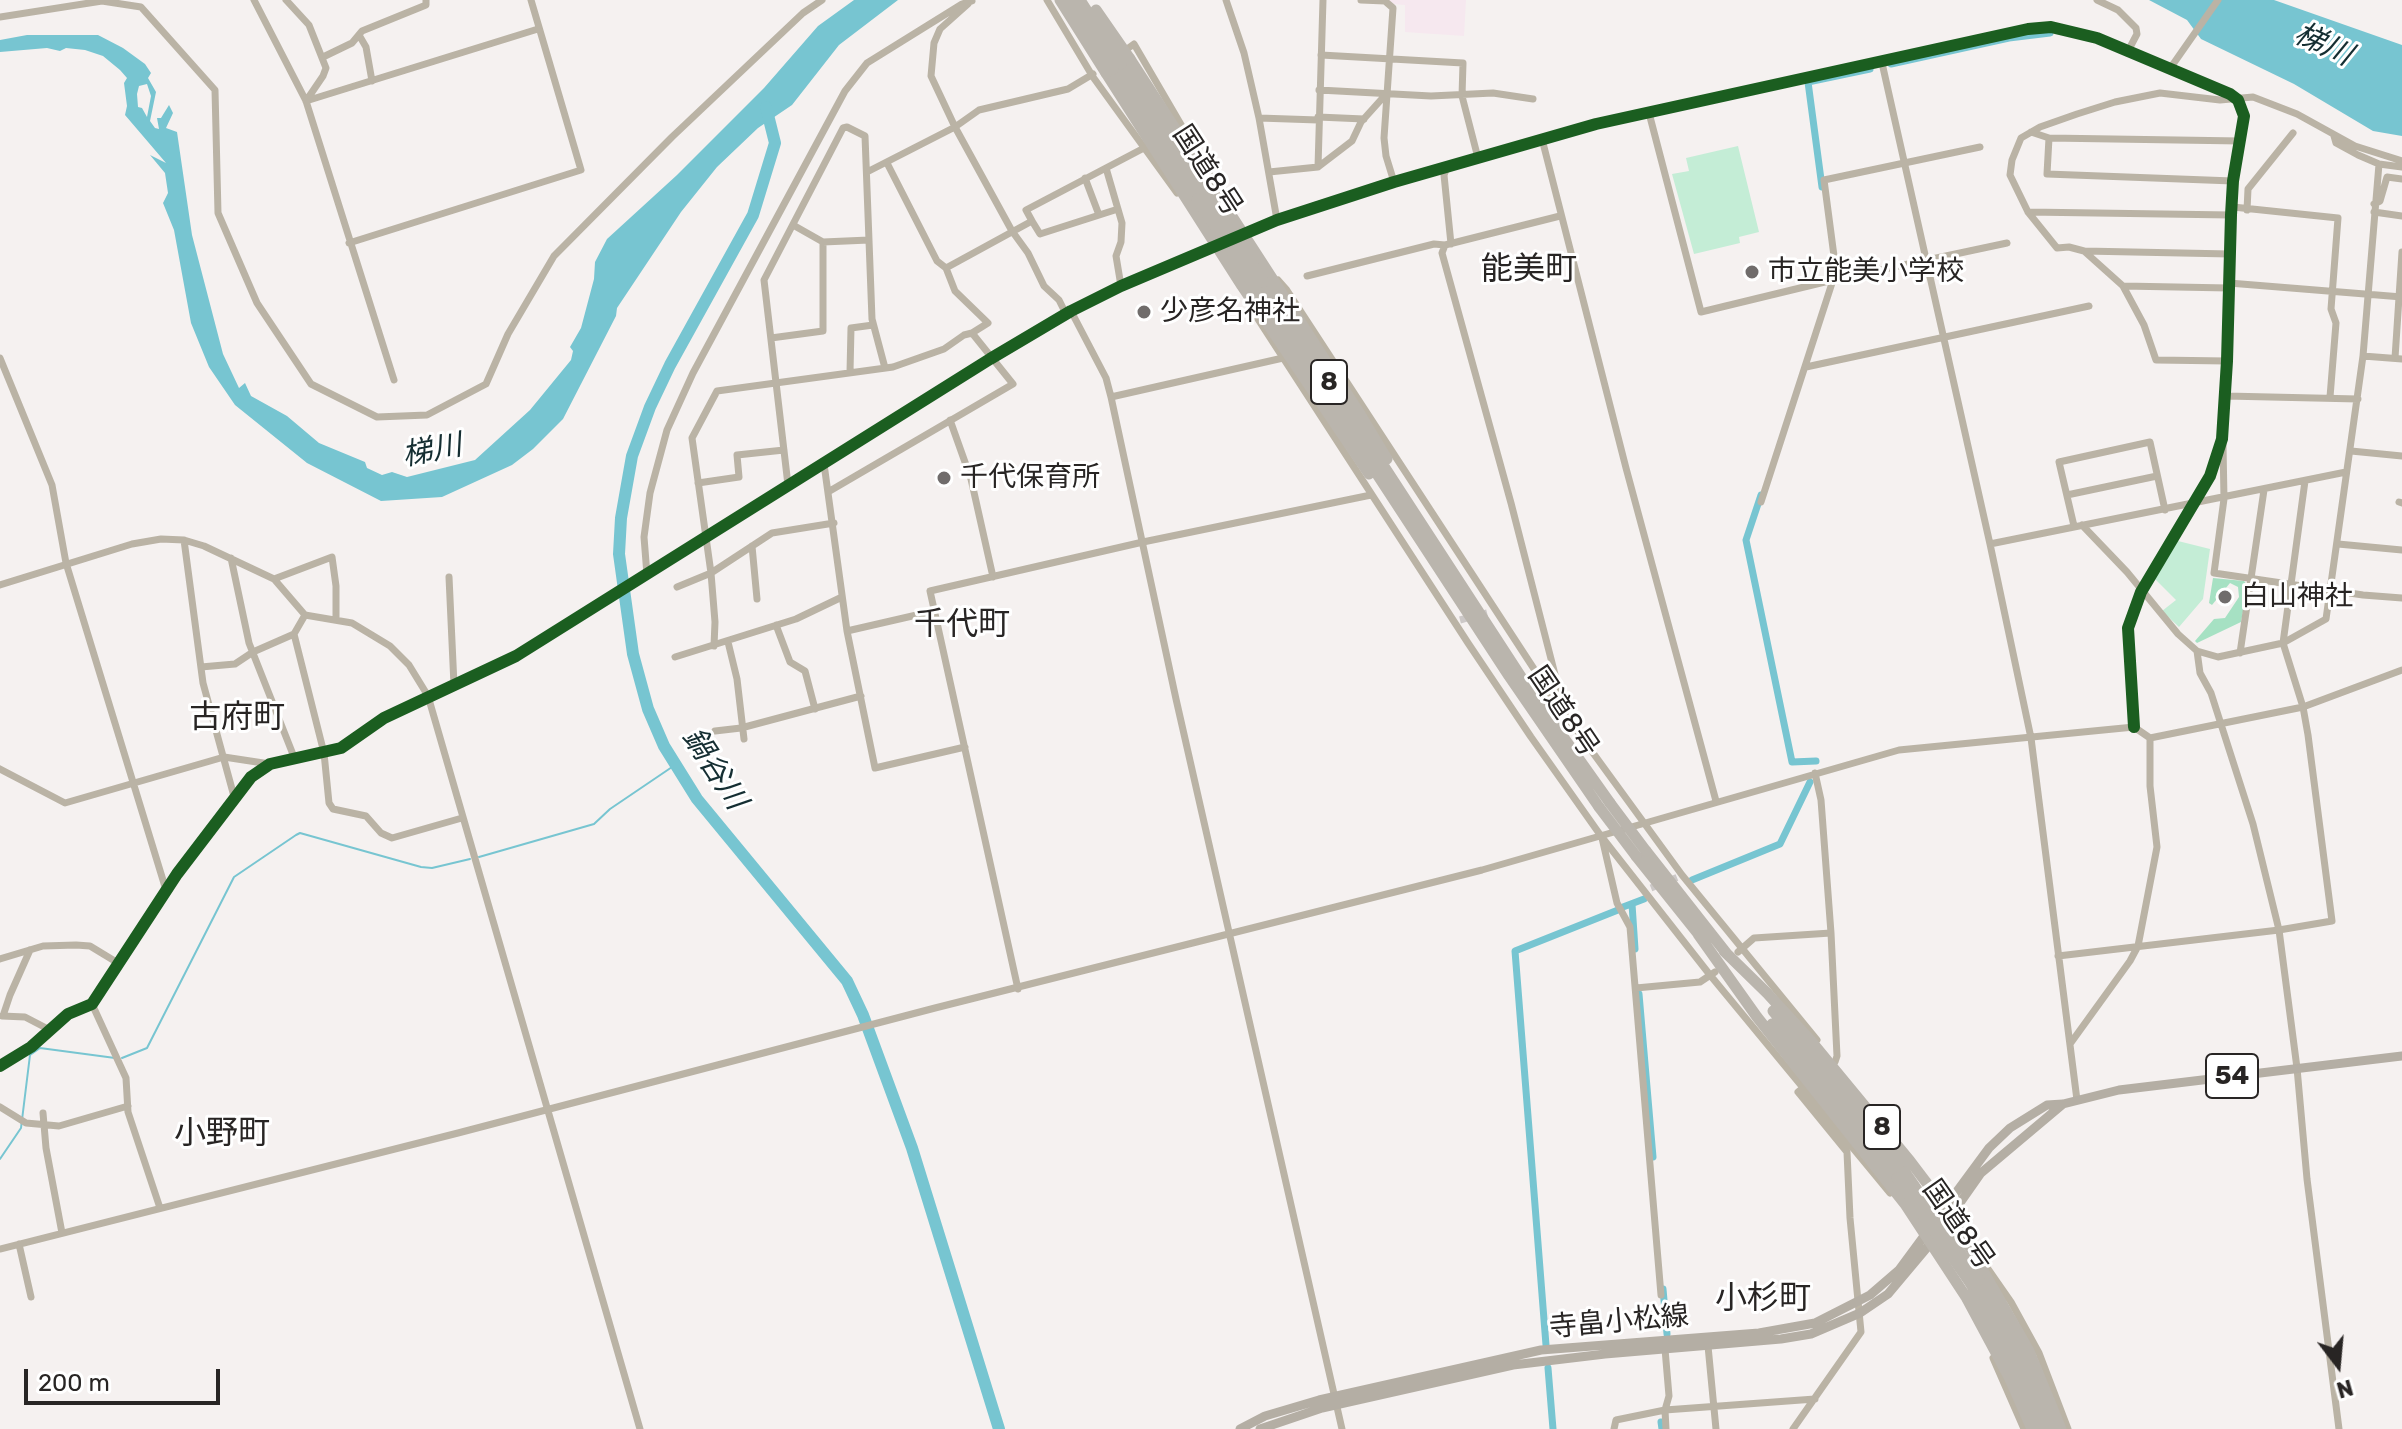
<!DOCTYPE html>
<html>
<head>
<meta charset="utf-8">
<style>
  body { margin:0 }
  #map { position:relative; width:2402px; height:1429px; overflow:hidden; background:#f5f1f0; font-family:Rubik,sans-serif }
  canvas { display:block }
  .north { position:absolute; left:2298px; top:1325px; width:80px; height:80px; -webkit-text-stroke:6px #fff; paint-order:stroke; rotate:164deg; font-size:22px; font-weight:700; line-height:32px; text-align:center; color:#282524 }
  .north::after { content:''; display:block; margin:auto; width:28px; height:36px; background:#282524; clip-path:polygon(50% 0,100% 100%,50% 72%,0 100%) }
  .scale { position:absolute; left:24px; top:1369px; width:196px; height:36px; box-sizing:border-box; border:4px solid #282524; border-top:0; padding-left:10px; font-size:24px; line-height:28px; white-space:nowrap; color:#282524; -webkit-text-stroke:6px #fff; paint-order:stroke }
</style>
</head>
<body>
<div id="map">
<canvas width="2402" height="1429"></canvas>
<div class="north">N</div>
<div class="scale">200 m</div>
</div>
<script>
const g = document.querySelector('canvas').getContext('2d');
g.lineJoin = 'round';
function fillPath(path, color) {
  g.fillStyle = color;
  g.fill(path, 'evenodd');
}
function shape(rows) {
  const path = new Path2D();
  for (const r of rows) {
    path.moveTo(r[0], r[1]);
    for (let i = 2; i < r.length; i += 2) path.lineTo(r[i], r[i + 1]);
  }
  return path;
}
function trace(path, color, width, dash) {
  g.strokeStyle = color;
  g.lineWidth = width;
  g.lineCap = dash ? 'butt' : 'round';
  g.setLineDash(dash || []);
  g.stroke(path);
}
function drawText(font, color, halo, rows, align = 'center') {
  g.font = font + ' Rubik,"Noto Sans JP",sans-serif';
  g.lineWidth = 6;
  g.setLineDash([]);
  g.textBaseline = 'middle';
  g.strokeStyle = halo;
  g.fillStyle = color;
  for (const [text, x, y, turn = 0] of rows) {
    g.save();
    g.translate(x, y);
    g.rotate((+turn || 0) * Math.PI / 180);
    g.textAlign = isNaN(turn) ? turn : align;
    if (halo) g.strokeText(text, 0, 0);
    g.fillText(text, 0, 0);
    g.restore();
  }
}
fillPath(shape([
  [1387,0,1466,0,1464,36,1405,32,1405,5,1393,4]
]), '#f6e8ef');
fillPath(shape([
  [1738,146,1759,232,1739,237,1740,243,1694,254,1672,174,1689,171,1686,158],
  [2178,541,2210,549,2203,599,2179,627,2162,611,2176,600,2155,579]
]), '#c4edd6');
fillPath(shape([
  [2213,578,2244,581,2248,586,2241,622,2197,643,2195,641,2214,619,2225,618,2239,597,2238,587,2230,583,2212,605,2209,603]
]), '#a6e1c3');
fillPath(shape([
  [854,0,898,0,839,45,792,105,758,128,717,167,681,212,617,308,616,316,563,419,533,449,512,465,442,497,381,501,307,463,235,405,209,367,191,323,174,230,163,203,168,193,165,173,150,155,166,163,125,115,127,106,124,83,127,78,120,70,103,56,85,50,66,48,60,51,47,48,0,52,0,40,27,35,98,35,123,48,145,64,151,73,148,78,156,92,150,121,155,128,159,129,157,118,161,118,169,105,173,113,166,128,177,132,192,235,223,354,239,388,245,383,251,396,287,416,319,443,365,462,367,468,382,475,392,472,407,477,475,460,530,410,571,360,573,351,570,347,581,328,594,279,595,262,607,239,677,175,764,88,818,26],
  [147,84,151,96,147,117,142,108,138,107,137,94,139,86],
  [2149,0,2274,0,2402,45,2402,136,2373,131,2294,84,2201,39,2187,20]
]), '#77c5d1');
trace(shape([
  [479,857,594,824,610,809,675,765],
  [122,1058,147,1048,234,877,296,835,300,833,421,867,432,868,470,859],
  [0,1159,21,1128,30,1055,40,1048,115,1058]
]), '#77c5d1', 2);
trace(shape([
  [1891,64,2009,38,2050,33],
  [1822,187,1808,82,1870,69],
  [1761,495,1746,540,1792,762,1816,761],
  [1692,880,1780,844,1810,782],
  [1632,904,1635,949],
  [1623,907,1644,899],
  [1639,994,1653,1157],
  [1663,1289,1667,1334],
  [1546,1345,1515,951,1618,910],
  [1548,1368,1553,1429],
  [1661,1422,1662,1429]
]), '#77c5d1', 7);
trace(shape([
  [766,107,775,143,753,215,670,365,650,407,632,456,621,518,619,554,633,654,648,709,664,746,697,799,847,981,863,1015,912,1148,999,1429]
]), '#77c5d1', 12);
trace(shape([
  [1460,620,1490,612],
  [1651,888,1678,877]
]), '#ccc8c7', 7, [7, 3.5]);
trace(shape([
  [254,0,306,101,394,380],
  [286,0,309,25,326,68,323,76,306,101],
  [1047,0,1093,77,1177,193],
  [1226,0,1244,53,1259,118,1277,220],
  [1361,0,1385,1,1393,8,1384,138,1386,156,1394,182],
  [2097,0,2118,10,2136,28,2137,34,2127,53],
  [968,4,940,29,934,43,931,76,955,127,1012,231,1028,253,1044,286,1059,300,1066,314],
  [0,17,102,1,141,7,215,90,218,213,257,303,311,384,377,417,427,415,486,384,508,334,554,256,672,137,803,13,822,0],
  [359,35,366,47,372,81],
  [1127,49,1134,44,1211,176],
  [1321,55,1463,63,1462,96,1478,158],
  [323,57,352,43,362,31,426,5,426,0],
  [1882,63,1990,544],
  [2169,70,2218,0],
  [1319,90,1431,96,1493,93,1533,99],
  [306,101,538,29],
  [1649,113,1701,312,1833,280,2007,243],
  [1318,117,1364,119],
  [1259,118,1318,120],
  [2031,132,2049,138,2241,141],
  [2334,136,2336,143,2358,155,2379,164,2402,167],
  [2049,138,2047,174,2233,181],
  [1542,139,1626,468,1716,801],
  [887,163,937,261,946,268,955,291,988,323,972,333],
  [1318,167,1323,0],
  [1447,167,1444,175,1451,244],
  [1106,168,1122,223,1121,242,1116,256,1121,286],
  [867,172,955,127,979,110,1068,89,1093,74],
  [1269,172,1318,167,1352,141,1361,122,1388,92],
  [1085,178,1099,215],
  [2374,204,2380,201,2387,177,2402,179],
  [2233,207,2338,218,2331,309,2336,323,2330,397],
  [2247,210,2248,189,2293,133],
  [2028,212,2231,215],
  [2374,212,2402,216],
  [1560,216,1445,245,1442,253,1511,503,1559,690,1553,698,1682,875,1817,1040],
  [1032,221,1026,210,1144,148],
  [793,225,823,242,869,240],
  [1240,236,1316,205,1554,135,2028,29,2051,27,2076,31,2230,94,2238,100,2244,116,2233,181,2231,215,2227,361,2222,439,2210,476,2141,592,2128,628,2134,727],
  [349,243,581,170,531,0],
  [2084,251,2230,254],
  [946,268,1032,221,1040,234,1118,209],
  [1307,276,1434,244,1445,245],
  [1278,280,1286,289,1553,698,1547,699],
  [2229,283,2402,297],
  [2123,286,2229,288],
  [1071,311,1106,378,1111,397,1176,699,1342,1429],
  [1258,319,1468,643,1531,737,1601,836,1710,975,1890,1193],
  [771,338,823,331,823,242],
  [2363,356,2402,359],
  [0,358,52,485,66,563,166,890],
  [2395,358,2402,252],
  [2227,361,2156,360,2144,325,2123,286,2084,251,2069,247,2057,248,2028,212,2010,175,2012,160,2021,138,2040,127,2077,114,2115,102,2160,93,2220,100,2253,97,2297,114,2355,146,2402,161],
  [1806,367,2089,306],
  [850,372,851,328,873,325],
  [2226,396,2358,399],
  [1111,397,1283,358],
  [950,420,971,479,993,577],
  [2223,445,2224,499,2214,573,2363,595,2402,598],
  [2351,451,2402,456],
  [824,464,847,631,875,768,965,747],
  [698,483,739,477,737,455,784,450],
  [788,485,764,280,843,128,847,127,865,136,872,319,885,368],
  [2067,495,2157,476],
  [1761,502,1833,280,1834,256,1824,180,1980,147],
  [2399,502,2402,503],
  [2082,525,2127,572,2178,634,2197,651,2218,657,2283,643,2326,619,2363,356,2379,164],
  [2074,526,2059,462,2150,442,2165,510],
  [184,540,203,683,235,800],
  [2338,544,2402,550],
  [752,546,757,599],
  [231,558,249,643,294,757],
  [647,575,644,537,650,493,667,430,693,373,845,91,867,63,962,4,972,1],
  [449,577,454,685],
  [274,579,332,557,336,586,336,620],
  [0,585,132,544,161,539,184,540,204,546,274,579,305,615,352,623,390,646,409,665,428,696,640,1429],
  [677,587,711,573,772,533,834,523],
  [776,625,790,662,805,671,815,709],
  [847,631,934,611],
  [294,634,324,753,329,803,333,809,366,816,381,833,392,838,462,818],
  [728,642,737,679,744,739],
  [714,646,715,622,711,573,692,438,717,391,893,367,944,349,964,335,972,333,1013,384,828,492],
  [2197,651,2200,673,2211,693,2253,824,2279,930,2297,1068,2307,1179,2339,1429],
  [2240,653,2264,490],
  [675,657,796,619,842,597],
  [201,667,235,664,253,652,294,634,305,615],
  [715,731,741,728,861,696],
  [0,769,65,803,224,757,270,764],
  [1815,773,1821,800,1831,933,1837,1056,1835,1062],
  [1602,838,1617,903,1630,927,1661,1295],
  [1738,952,1754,938,1831,933],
  [2058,956,2279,930,2332,921,2308,735,2303,707,2283,643,2305,481],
  [0,959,43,946,76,945,90,946,118,963],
  [1636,988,1700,982,1715,972],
  [1018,989,930,591,1143,542,1371,495],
  [92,1004,126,1078,128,1112,160,1208],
  [2,1016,25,1017,50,1030],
  [3,1016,10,995,30,950],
  [2070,1044,2130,961,2138,946,2157,847,2150,786,2150,738],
  [0,1066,31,1047,68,1014,92,1004,177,874,251,777,270,764,341,748,384,718,516,656,990,359,1071,311,1121,286,1218,246],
  [2077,1100,2031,738,1990,544,2346,472],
  [0,1107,26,1123,59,1126,128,1106],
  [43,1113,46,1148,62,1233],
  [19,1244,31,1297],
  [0,1249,458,1133,935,1008,1482,870,1899,750,2134,727,2150,738,2303,707,2402,670],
  [1979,1256,2011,1302,2039,1353,2068,1429],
  [1708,1346,1716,1429],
  [1665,1349,1669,1396,1665,1410,1666,1429],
  [1993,1358,2024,1429],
  [1614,1429,1616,1420,1665,1410,1815,1399],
  [1793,1429,1861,1332,1850,1218,1847,1152,1798,1092,1803,1088]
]), '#bab3a5', 7);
trace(shape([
  [1948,1220,1981,1173,2063,1104],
  [1240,1429,1265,1416,1319,1400,1541,1350,1759,1333,1815,1323,1870,1295,1899,1270,1989,1148,2010,1128,2047,1105,2063,1104,2119,1090,2402,1056],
  [1260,1429,1322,1408,1513,1365,1605,1354,1781,1339,1811,1334,1860,1313,1888,1294,1935,1238]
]), '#b4aea4', 9);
trace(shape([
  [1130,59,1360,414,1387,459],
  [1121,64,1206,194],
  [1113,69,1197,199],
  [1106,73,1242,286,1369,474],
  [1264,282,1527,686,1610,803],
  [1256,289,1509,676,1599,807],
  [1646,851,1727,954],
  [1636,856,1700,936],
  [1698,934,1757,1017,1905,1204,1966,1297,2010,1379,2032,1429],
  [1724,951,1767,993,1811,1041,1910,1161,1951,1215,2029,1351,2061,1429],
  [1773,1011,1905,1172],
  [1772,1024,1897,1178],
  [1979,1280,2017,1349,2052,1429],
  [1971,1284,2008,1353,2043,1429]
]), '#bab5ad', 11);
trace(shape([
  [1060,0,1106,73],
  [1069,0,1113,69],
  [1080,0,1121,64],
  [1096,10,1130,59],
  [1206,194,1264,282],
  [1197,199,1256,289],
  [1610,803,1646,851],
  [1599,807,1636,856],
  [1905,1172,1979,1280],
  [1897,1178,1971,1284]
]), '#bab5ad', 11);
trace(shape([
  [0,1066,31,1047,68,1014,92,1004,177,874,251,777,270,764,341,748,384,718,516,656,990,359,1071,311,1121,286,1277,220,1394,182,1596,124,2028,29,2051,27,2097,38,2230,94,2238,100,2244,116,2233,181,2231,215,2227,361,2222,439,2210,476,2141,592,2128,628,2134,727]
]), '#1b5e20', 12);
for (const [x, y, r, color] of [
  [1752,272,8,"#706c6b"],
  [1144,312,8,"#706c6b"],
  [944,478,8,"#706c6b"],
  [2225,597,8,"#706c6b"]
]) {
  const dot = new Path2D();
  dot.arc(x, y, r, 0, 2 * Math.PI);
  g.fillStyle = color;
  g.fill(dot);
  trace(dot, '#fff', 3);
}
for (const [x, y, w] of [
  [1329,382,36],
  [2232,1076,52],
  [1882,1127,36]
]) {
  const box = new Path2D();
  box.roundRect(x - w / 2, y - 22, w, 44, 6);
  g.fillStyle = '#fff';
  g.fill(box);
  trace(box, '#282524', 2);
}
drawText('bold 26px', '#282524', null, [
  ["8",1329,382],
  ["54",2232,1076],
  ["8",1882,1127]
]);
drawText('28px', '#282524', '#fff', [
  ["国道8号",1207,171,57],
  ["国道8号",1563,712,56],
  ["国道8号",1958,1225,55],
  ["寺畠小松線",1619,1322,-5]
]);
drawText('28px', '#282524', '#fff', [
  ["市立能美小学校",1768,272],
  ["少彦名神社",1160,312],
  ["千代保育所",960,478],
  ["白山神社",2241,597]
], 'left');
drawText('italic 30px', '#152e32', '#fff', [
  ["梯川",2323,45,25],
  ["梯川",432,451,-11],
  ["鍋谷川",714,769,57]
]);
drawText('32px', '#282524', '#fff', [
  ["能美町",1529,270],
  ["千代町",962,625],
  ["古府町",237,718],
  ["小野町",222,1134],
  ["小杉町",1763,1299]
]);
</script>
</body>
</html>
